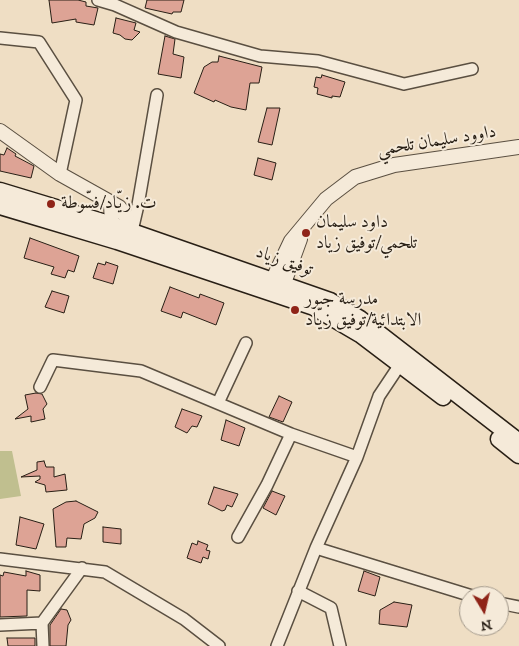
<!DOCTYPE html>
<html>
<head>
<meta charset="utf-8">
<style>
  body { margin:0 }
  #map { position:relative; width:519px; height:646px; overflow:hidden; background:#efdec4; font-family:"IM FELL DW Pica",serif }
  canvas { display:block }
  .north { position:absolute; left:459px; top:586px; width:50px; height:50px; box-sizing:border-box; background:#f5ead9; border:1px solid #a3998b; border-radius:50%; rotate:171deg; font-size:14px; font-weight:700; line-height:20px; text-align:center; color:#281f15 }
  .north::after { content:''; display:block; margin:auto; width:18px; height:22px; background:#8f2418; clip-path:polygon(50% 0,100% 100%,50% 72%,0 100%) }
</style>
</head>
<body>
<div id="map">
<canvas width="519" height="646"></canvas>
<div class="north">N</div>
</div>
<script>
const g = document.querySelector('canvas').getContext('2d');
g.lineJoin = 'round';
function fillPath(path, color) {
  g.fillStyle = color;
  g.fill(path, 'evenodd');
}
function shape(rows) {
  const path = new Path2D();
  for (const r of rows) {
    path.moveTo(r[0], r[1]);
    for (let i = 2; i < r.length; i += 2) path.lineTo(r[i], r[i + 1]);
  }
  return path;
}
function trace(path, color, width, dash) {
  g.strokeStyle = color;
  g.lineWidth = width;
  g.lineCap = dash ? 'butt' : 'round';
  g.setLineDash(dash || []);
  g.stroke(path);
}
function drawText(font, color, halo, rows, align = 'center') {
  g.font = font + ' "IM FELL DW Pica",Amiri,serif';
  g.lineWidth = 4;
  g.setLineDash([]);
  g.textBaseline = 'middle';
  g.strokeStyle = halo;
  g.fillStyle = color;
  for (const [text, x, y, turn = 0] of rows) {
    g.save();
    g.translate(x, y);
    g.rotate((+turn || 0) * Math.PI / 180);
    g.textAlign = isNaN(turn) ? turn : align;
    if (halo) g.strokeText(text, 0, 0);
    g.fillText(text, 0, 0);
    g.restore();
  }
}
fillPath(shape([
  [0,451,12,451,21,496,0,499]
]), '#c0bf8f');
const building = shape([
  [49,0,78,0,86,2,86,6,98,8,94,25,76,22,76,19,52,23,49,0],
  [147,0,184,0,181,12,173,12,172,14,145,8,147,0],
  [116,18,136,23,134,30,140,32,132,40,125,39,120,35,113,33,116,18],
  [165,36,175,39,173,54,184,57,181,78,158,74,165,36],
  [219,56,262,67,259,83,250,83,246,110,231,107,215,100,214,102,194,93,204,67,212,62,218,62,219,56],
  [322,75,345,82,340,97,332,96,332,98,317,94,318,88,314,87,316,77,321,78,322,75],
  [267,108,280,108,272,145,258,142,267,108],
  [7,148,16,154,15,156,34,166,31,178,0,171,0,154,4,155,7,148],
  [258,158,276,163,272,180,254,175,258,158],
  [30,238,79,256,74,272,68,270,65,278,51,274,54,267,24,258,30,238],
  [106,262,118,266,113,284,93,278,98,263,105,265,106,262],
  [170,287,199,298,200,294,224,303,216,325,183,312,181,318,161,311,170,287],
  [52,291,69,296,64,313,45,307,52,291],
  [36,393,42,394,47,404,43,409,45,419,31,422,31,416,15,419,28,409,25,395,36,393],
  [279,396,292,402,283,422,269,417,279,396],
  [182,409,202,416,197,427,192,426,187,433,175,427,182,409],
  [226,420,245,428,239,446,221,440,226,420],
  [44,461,46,467,54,467,54,477,65,474,67,490,46,492,45,485,35,482,40,479,40,476,21,477,37,470,37,462,44,461],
  [214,487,238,494,232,507,227,505,225,510,222,511,208,504,214,487],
  [272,491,285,496,276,515,263,508,272,491],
  [76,501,98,512,95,518,84,524,81,539,67,538,66,547,56,547,53,509,66,502,76,501],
  [20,517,44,524,36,549,16,545,20,517],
  [103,527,121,529,121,544,103,542,103,527],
  [198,541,208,545,206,550,210,551,208,559,203,557,201,563,187,558,192,543,197,545,198,541],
  [26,571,40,575,40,591,27,590,27,616,0,617,0,575,3,576,4,572,26,576,26,571],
  [364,571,380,577,375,596,358,591,364,571],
  [394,602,412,605,407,627,379,624,380,610,394,602],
  [61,609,67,610,71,620,68,625,66,646,50,646,50,625,61,609],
  [7,638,35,638,35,646,8,646,7,638]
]);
fillPath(building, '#dda395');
trace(building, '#281f15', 1);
const minor = shape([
  [98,0,115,5,176,32,260,56,318,61,404,84,472,69],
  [0,38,39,42,76,100,60,174],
  [132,231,138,205,157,95],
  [40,387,53,360,141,371,291,434,357,457],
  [218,403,246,343],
  [238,537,267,485,291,434],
  [316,548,472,596],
  [0,559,105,572,184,619,219,646],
  [298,591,331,608,340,646],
  [499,603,519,607],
  [0,625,42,623],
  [43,646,42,623,82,568],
  [277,646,316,548,357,457,379,396,403,360]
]);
const tertiary = shape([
  [0,131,60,174,119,207,125,215,132,231,117,241,112,225,111,204],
  [274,290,273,279,291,241,326,199,355,177,394,165,519,147],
  [276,291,284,283,300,239]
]);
const secondary = shape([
  [0,191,112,225,330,301,360,319,519,442],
  [0,206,117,241,314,307,360,334,443,397],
  [499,439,519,455]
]);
trace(minor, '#5a4f41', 14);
trace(tertiary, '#5a4f41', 16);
trace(secondary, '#281f15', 19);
trace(minor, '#f5ead9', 11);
trace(tertiary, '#f5ead9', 14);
trace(secondary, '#f5ead9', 16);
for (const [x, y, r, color] of [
  [51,204,5,"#8f2418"],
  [306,233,5,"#8f2418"],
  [295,310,5,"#8f2418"]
]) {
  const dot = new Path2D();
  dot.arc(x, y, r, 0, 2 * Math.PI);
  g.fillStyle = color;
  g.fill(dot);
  trace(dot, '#f5ead9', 2);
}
drawText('18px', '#281f15', '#f5ead9', [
  ["داوود سليمان تلحمي",437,142,-9],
  ["توفيق زياد",284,262,19]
]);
drawText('18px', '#281f15', '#f5ead9', [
  ["ت. زيّاد/فسّوطة",61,204],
  ["داود سليمان",316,223],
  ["تلحمي/توفيق زياد",316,244],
  ["مدرسة جبور",305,300],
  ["الابتدائية/توفيق زيّاد",305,321]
], 'left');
</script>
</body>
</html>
